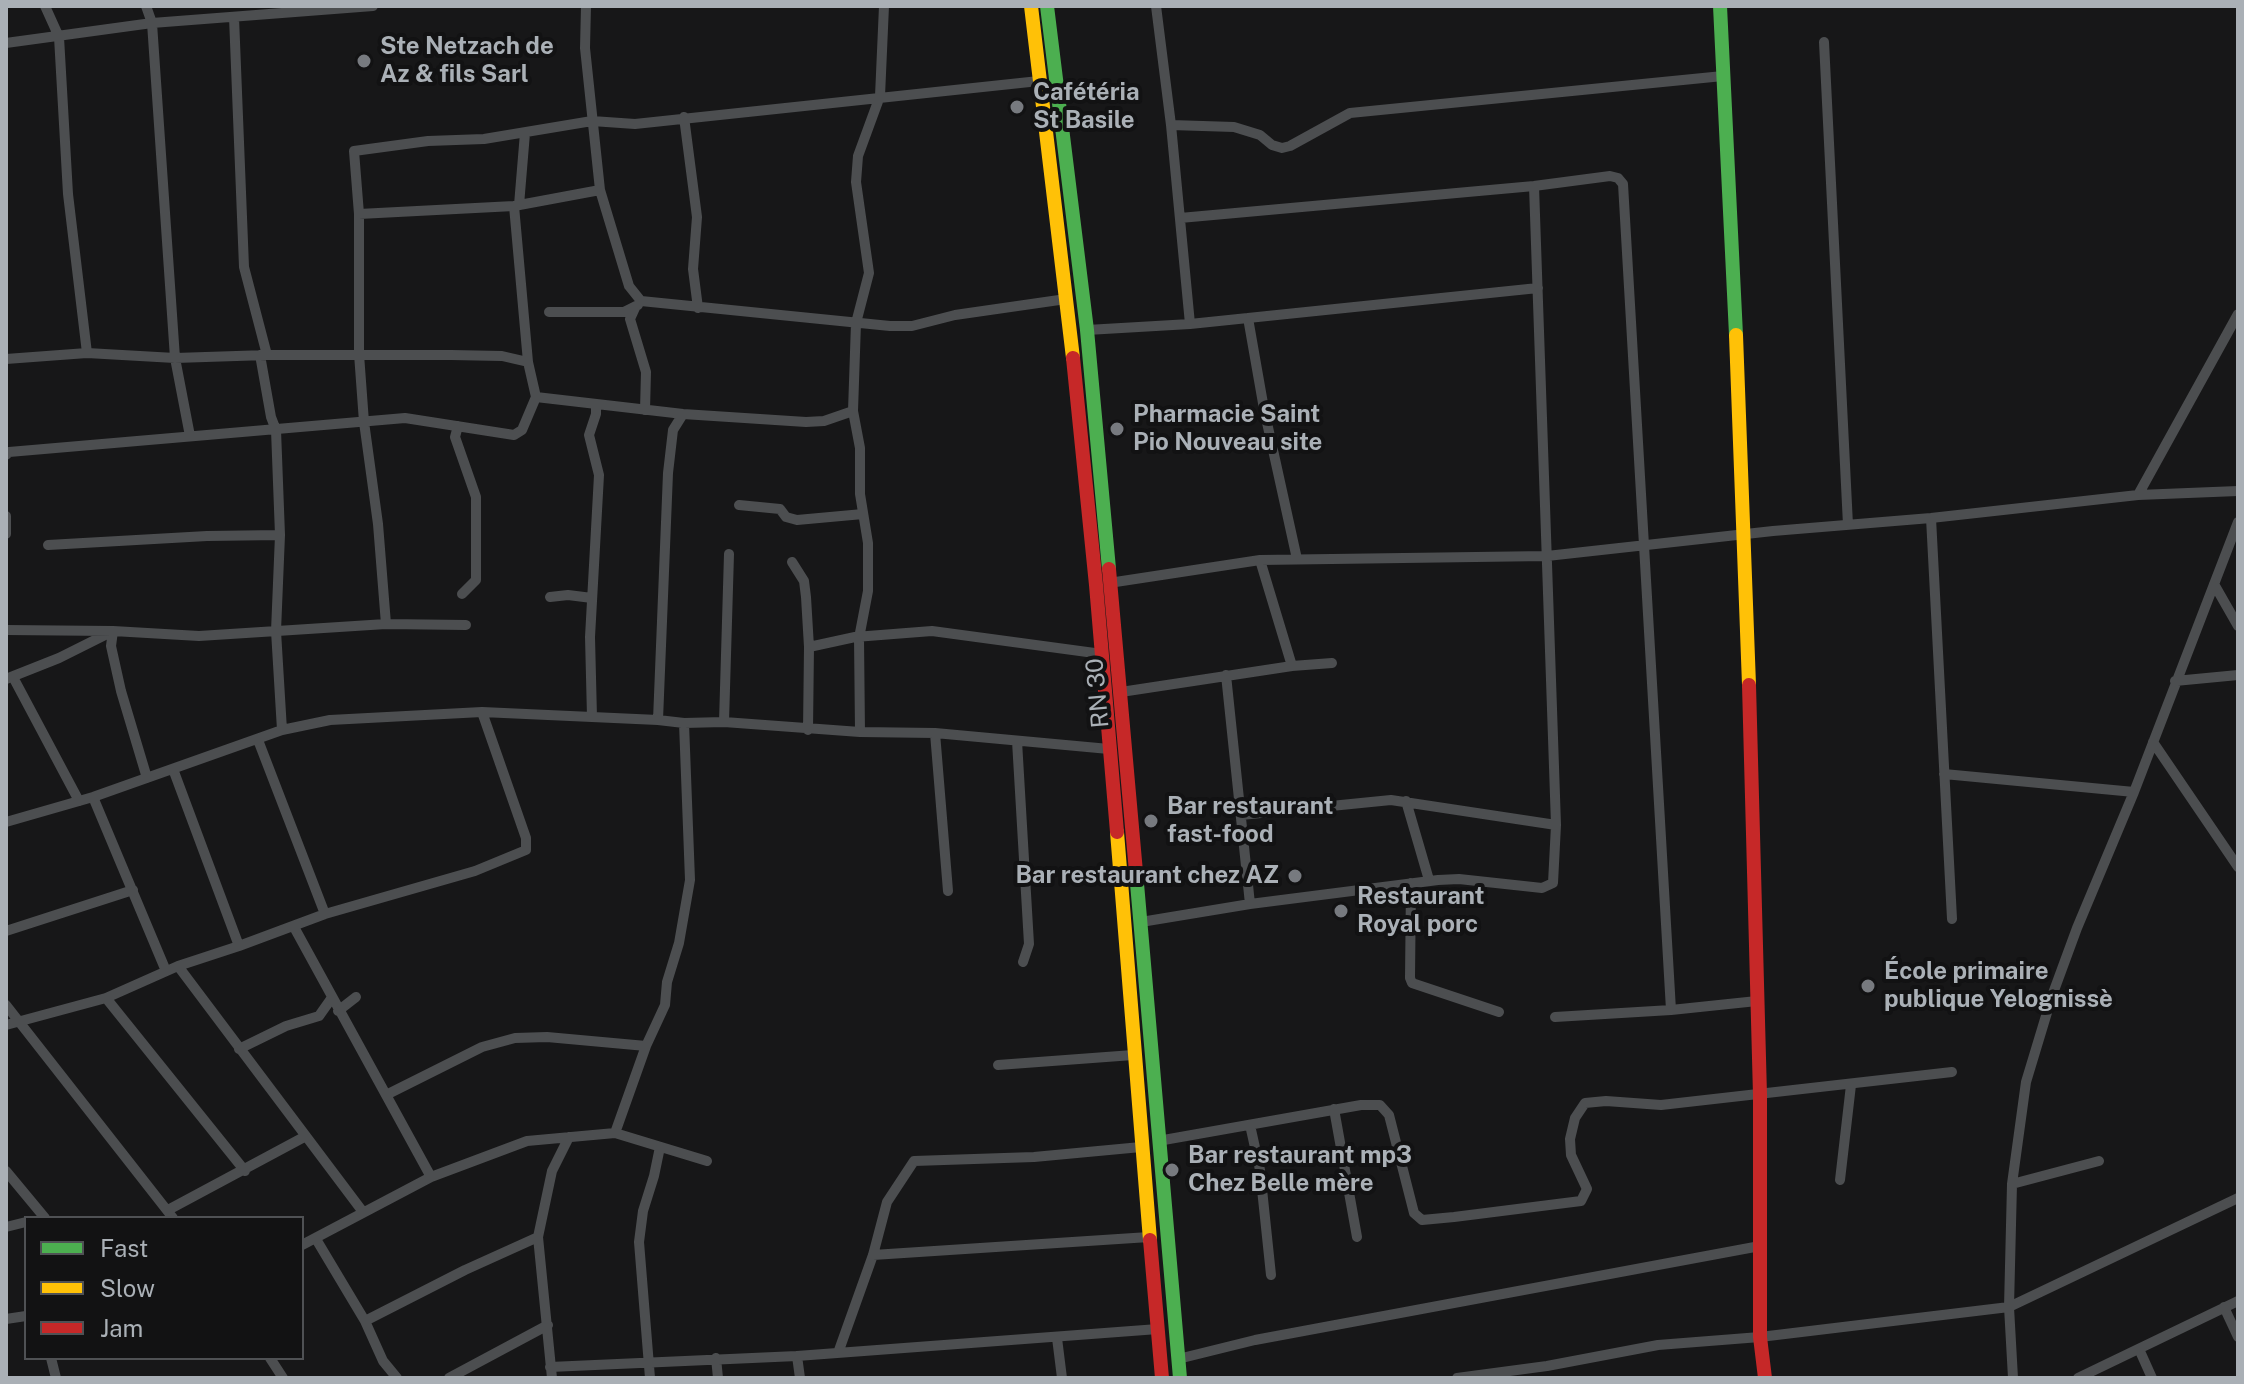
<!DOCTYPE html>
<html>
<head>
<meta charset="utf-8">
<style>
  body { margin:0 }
  #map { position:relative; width:2244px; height:1384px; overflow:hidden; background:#171718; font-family:"Public Sans",sans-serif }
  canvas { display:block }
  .frame { position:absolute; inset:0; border:8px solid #aab0b6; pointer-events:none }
  .legend { position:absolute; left:24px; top:1216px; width:280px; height:144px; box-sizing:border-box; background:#121213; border:2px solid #4f5154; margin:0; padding:10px 14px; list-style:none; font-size:24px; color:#aab0b6 }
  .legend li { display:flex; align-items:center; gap:16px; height:40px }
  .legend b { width:40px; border:2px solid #4f5154 }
</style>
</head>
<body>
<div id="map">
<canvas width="2244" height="1384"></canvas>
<div class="frame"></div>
<ul class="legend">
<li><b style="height:10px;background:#4caf50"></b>Fast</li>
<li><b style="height:10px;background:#ffc107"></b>Slow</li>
<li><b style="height:10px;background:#c62828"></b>Jam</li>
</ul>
</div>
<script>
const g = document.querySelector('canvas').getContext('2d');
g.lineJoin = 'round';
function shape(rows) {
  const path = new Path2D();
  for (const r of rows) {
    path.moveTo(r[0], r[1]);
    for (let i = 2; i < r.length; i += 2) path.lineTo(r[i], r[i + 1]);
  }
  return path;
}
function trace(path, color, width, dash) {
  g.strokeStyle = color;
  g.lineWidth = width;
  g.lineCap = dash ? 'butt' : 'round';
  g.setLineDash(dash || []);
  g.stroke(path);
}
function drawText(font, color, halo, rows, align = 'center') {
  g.font = font + ' "Public Sans",sans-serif';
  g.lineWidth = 8;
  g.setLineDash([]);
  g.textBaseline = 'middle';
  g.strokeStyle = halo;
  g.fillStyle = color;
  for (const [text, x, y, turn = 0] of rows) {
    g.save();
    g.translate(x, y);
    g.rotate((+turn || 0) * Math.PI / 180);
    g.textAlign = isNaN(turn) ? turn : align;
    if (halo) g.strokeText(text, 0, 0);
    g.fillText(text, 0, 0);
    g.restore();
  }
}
trace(shape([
  [45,6,59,37,68,194,87,353],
  [146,6,152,23,175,358,190,436],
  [586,6,585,48,600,190,629,286,641,301,890,326,912,326,955,315,1066,299],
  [1156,6,1171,125,1190,324],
  [234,17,244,267,267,355],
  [1824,42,1848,525],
  [6,43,152,23,373,6],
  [684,117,697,217,693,269,698,308],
  [1171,125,1234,127,1260,135,1272,145,1282,148,1290,146,1350,113,1723,76],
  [519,205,525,133],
  [359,214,514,206,600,190],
  [1180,218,1534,186,1610,176,1618,178,1623,184,1671,1010],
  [635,308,630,319,646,372,645,410],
  [549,312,624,312,638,305],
  [1248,318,1264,409,1297,559],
  [1087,330,1190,324,1538,288],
  [260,355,271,417,276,430,280,535,276,631,282,730],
  [6,359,87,353,175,358,267,355,451,355,502,356,528,362],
  [536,397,683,414,806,422,824,421,853,411],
  [458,426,455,437,476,497,476,580,462,594],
  [6,455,9,452,405,418,514,435,522,430,536,397,528,362,514,206],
  [2138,495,2238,314],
  [739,505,780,509,786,517,797,520,863,514],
  [6,516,6,534],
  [1931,518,1952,919],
  [48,545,207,536,280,535],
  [792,562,804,581,806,597,809,647,808,730],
  [1109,583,1260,560,1547,556,1773,531,1931,518,2138,495,2238,491],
  [2214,584,2238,626],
  [550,597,568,595,592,598],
  [386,624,378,524,364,422,359,354,359,214,354,151,428,141,484,139,592,121,635,124,1039,81],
  [6,630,113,631,111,646,121,691,147,778],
  [809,647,855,637,932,631,1102,654],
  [1292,666,1332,663],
  [1226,675,1250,904],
  [13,677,79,801],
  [6,679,59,658,113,631,199,636,386,624,466,625],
  [2175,681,2238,675],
  [1121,692,1292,666,1260,560],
  [592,717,590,637,599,475,589,435,596,414,596,405],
  [658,720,668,473,673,430,683,414],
  [724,722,729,554],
  [860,732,859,638,868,591,868,543,860,494,860,448,853,411,856,323,869,273,856,182,858,156,880,96,884,6],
  [935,733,948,891],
  [258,740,325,914],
  [1017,741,1029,944,1023,962],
  [2153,742,2238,867],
  [173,769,239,946],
  [1944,774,2134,792],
  [93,797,166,971],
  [1406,801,1429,880],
  [1241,815,1391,800,1556,825],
  [6,822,93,797,282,730,330,720,482,712,658,720,684,723,724,722,860,732,935,733,1109,749],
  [1411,883,1410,978,1412,983,1499,1012],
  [1141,922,1250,904,1438,880,1459,879,1542,888,1553,883,1556,825,1534,186],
  [294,927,431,1177],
  [6,931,133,890],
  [178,966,363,1212],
  [106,998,245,1171],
  [6,1005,173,1218],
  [338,1011,356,997],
  [1555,1017,1671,1010,1757,1001],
  [6,1025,106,998,178,966,239,946,325,914,475,871,526,850,526,838,482,712],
  [646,1046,665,1005,667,982,679,943,690,880,684,723],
  [239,1049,286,1026,319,1016,331,999],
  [998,1065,1133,1055],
  [386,1095,482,1047,515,1038,547,1037,646,1046,615,1133],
  [1334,1109,1357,1237],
  [1250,1125,1260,1170,1271,1275],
  [1158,1141,1361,1105,1380,1105,1389,1115,1414,1213,1422,1220,1454,1217,1581,1201,1587,1189,1571,1155,1570,1139,1575,1118,1585,1103,1606,1101,1661,1105,1952,1072],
  [6,1171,45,1218],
  [1840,1180,1851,1085],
  [2012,1184,2099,1161],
  [168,1210,306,1136],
  [6,1227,26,1222],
  [316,1239,365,1321,383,1361,397,1378],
  [302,1245,431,1177,527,1141,615,1133,707,1161],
  [873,1255,1149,1237],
  [2224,1307,2238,1337],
  [6,1319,26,1316],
  [365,1321,465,1270,538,1237],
  [1057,1338,1062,1378],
  [2139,1349,2152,1378],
  [838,1353,873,1255,887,1202,914,1161,1034,1157,1141,1147],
  [797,1356,800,1378],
  [51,1358,56,1378],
  [270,1358,283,1378],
  [716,1358,718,1378],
  [1178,1359,1255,1340,1760,1246],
  [550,1367,797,1356,1158,1329],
  [449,1378,548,1325],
  [552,1378,538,1237,552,1171,569,1137],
  [650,1378,639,1242,643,1211,654,1176,660,1147],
  [1457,1378,1547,1366,1658,1345,1760,1337,2009,1307,2238,1198],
  [2013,1378,2009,1307,2012,1184,2026,1082,2052,996,2077,928,2134,792,2238,522],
  [2078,1378,2238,1301]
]), '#4c4e50', 10);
trace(shape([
  [1047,6,1087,330,1109,569],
  [1720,6,1736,335],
  [1136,872,1180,1378]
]), '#4caf50', 14);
trace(shape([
  [1031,6,1073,358],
  [1736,335,1749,685],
  [1117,832,1150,1240]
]), '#ffc107', 14);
trace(shape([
  [1073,358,1096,585,1117,832],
  [1109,569,1136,872],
  [1749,685,1760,1095,1760,1337,1765,1378],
  [1150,1240,1162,1378]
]), '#c62828', 14);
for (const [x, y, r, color] of [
  [364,61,8,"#777a7f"],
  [1017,107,8,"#777a7f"],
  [1117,429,8,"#777a7f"],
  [1151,821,8,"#777a7f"],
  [1295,876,8,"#777a7f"],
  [1341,911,8,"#777a7f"],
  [1868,986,8,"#777a7f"],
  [1172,1170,8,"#777a7f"]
]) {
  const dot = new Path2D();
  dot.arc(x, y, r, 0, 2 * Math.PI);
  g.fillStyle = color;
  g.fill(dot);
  trace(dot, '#121213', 3);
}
drawText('bold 24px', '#aab0b6', '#121213', [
  ["Ste Netzach de",380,47],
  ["Az & fils Sarl",380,75],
  ["Cafétéria",1033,93],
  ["St Basile",1033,121],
  ["Pharmacie Saint",1133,415],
  ["Pio Nouveau site",1133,443],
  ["Bar restaurant",1167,807],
  ["fast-food",1167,835],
  ["Bar restaurant chez AZ",1279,876,"right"],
  ["Restaurant",1357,897],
  ["Royal porc",1357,925],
  ["École primaire",1884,972],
  ["publique Yelognissè",1884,1000],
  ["Bar restaurant mp3",1188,1156],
  ["Chez Belle mère",1188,1184]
], 'left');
drawText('24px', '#aab0b6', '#121213', [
  ["RN 30",1098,693,-95]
]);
</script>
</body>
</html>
